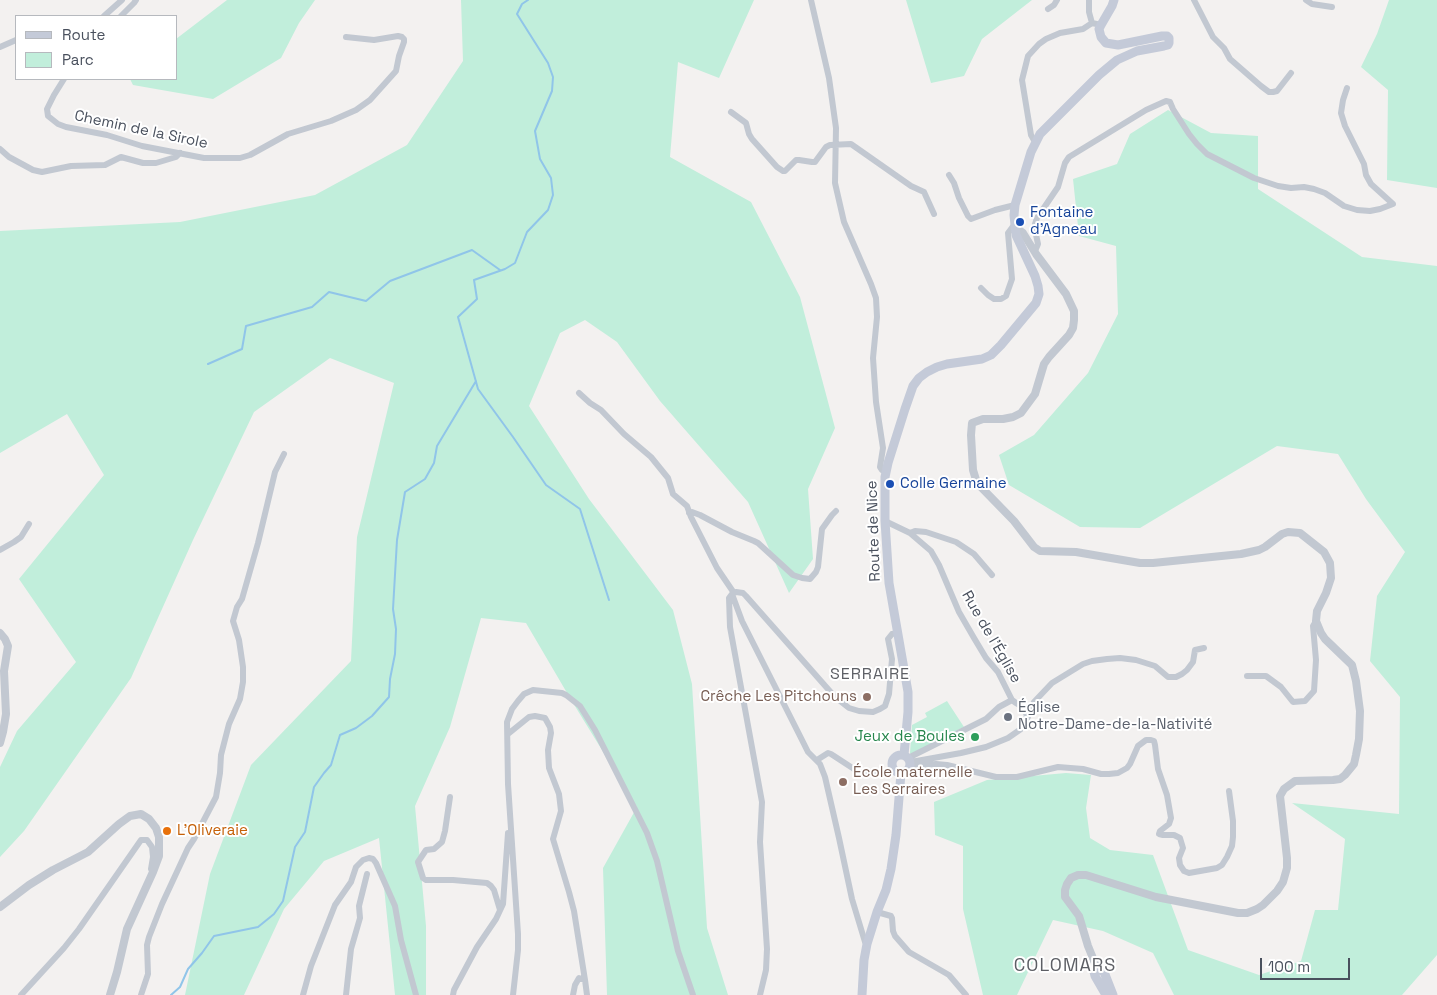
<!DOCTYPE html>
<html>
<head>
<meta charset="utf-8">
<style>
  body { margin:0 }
  #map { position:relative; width:1437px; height:995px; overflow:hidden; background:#f3f1f0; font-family:"Space Grotesk",sans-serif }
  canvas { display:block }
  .legend { position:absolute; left:15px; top:15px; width:162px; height:65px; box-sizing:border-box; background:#fff; border:1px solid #b6b9be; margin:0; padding:6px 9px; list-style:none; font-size:15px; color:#49505d }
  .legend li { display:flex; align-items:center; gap:10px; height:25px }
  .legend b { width:25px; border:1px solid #b6b9be }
  .scale { position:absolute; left:1260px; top:958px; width:90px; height:22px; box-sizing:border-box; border:2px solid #49505d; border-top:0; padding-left:6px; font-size:15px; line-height:18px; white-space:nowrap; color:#49505d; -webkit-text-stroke:4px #fff; paint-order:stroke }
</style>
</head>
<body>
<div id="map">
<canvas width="1437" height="995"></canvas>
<ul class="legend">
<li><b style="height:6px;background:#c4cad8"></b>Route</li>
<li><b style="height:14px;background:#c1eedb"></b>Parc</li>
</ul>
<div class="scale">100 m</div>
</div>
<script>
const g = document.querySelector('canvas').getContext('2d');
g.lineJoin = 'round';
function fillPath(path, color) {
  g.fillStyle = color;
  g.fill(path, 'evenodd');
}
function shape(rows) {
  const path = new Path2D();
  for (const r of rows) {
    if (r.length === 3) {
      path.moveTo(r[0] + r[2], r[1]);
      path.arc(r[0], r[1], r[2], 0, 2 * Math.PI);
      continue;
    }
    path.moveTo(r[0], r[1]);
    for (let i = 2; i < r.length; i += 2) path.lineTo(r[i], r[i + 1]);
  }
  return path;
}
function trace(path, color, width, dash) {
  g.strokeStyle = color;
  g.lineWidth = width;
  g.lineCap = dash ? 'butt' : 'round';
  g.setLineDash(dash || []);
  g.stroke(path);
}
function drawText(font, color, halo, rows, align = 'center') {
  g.font = font + ' "Space Grotesk",sans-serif';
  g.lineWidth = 4;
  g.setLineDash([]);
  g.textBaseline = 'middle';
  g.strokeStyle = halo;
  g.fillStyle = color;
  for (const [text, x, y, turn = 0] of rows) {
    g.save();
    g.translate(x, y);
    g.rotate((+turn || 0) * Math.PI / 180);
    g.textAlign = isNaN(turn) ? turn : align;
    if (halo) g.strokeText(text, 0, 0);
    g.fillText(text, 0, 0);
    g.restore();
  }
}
fillPath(shape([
  [227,0,315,0,299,23,281,58,213,99,133,85,130,79,176,79,176,39],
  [461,0,754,0,719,78,678,62,670,157,751,202,800,297,835,428,808,489,813,559,789,593,748,502,660,401,617,342,585,320,560,333,529,406,589,499,673,610,692,684,707,928,728,995,607,995,603,868,637,807,570,698,526,623,481,618,450,727,415,806,426,926,426,995,395,995,379,838,324,861,284,909,244,995,185,995,210,874,251,765,351,661,357,537,394,383,330,358,254,412,193,540,131,678,24,831,0,857,0,767,17,731,76,662,19,579,104,475,67,414,0,453,0,231,180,222,315,195,407,145,463,61],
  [906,0,1032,0,982,39,964,76,931,83],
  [1389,0,1437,0,1437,188,1387,180,1388,90,1361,67,1377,34],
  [1168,110,1211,133,1258,136,1258,189,1362,257,1437,266,1437,955,1402,995,1174,995,1153,953,1103,931,1053,920,1017,995,983,995,963,909,963,846,935,835,934,802,987,780,1066,773,1091,775,1086,808,1090,838,1110,850,1153,855,1188,950,1259,975,1301,961,1315,910,1338,910,1345,839,1292,803,1399,814,1400,697,1370,661,1377,596,1405,552,1366,499,1338,454,1277,446,1140,528,1080,527,1009,485,999,455,1034,435,1088,373,1118,314,1116,246,1079,236,1073,179,1117,164,1130,134],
  [947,701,964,727,911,754,910,753,912,725,927,717,925,713]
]), '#c1eedb');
trace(shape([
  [528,0,522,4,517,14,548,63,553,77,552,91,535,131,540,159,551,178,553,195,548,210,527,232,515,263,505,269,474,280,477,299,458,317,478,389,513,437,546,485,580,509,609,600],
  [208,364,242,349,246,326,312,307,329,292,366,301,390,281,472,250,500,270],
  [171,995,180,987,188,969,202,953,214,936,258,927,274,914,283,901,295,847,305,832,314,787,324,773,331,765,340,735,356,728,372,716,389,697,390,679,395,654,396,629,393,609,397,540,405,492,425,479,434,463,437,446,476,381]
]), '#90c5e9', 2);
trace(shape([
  [811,0,829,78,836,128,835,183,844,222,871,284,876,298,877,317,873,358,876,402,883,448,880,467,882,470,886,471],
  [1089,0,1089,12,1092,23],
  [1194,0,1213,37,1224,48,1230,59,1261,86,1269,92,1273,92,1277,91,1291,73],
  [1306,0,1312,4,1332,7],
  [1048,9,1054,5,1057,0],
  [104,16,122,0],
  [121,16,134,3,136,0],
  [0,47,16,40],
  [64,79,54,95,47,109,48,116,58,124,66,127,107,135,142,146,204,158,240,158,250,155,288,134,331,121,356,110,370,100,396,71,399,56,404,42,404,39,402,37,398,36,374,40,346,37],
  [731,112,746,123,749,134,752,139,777,167,783,171,785,171,796,160,799,160,812,162,815,162,826,147,830,145,851,144,911,186,924,192,934,214],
  [1035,142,1031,135,1022,80,1028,56,1039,44,1046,39,1060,33,1083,29,1092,23,1101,25],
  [0,149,9,157,33,170,42,172,71,166,105,165,121,157,143,163,156,163,176,157,180,153],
  [949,175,954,183,959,198,968,216,971,219,995,210,1015,205],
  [1035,251,1038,244,1035,230,1035,224,1037,218,1058,187,1065,163,1069,157,1146,110,1166,101,1170,102,1173,109,1189,134,1197,144,1207,154,1254,178,1278,186,1291,188,1304,187,1314,189,1325,193,1344,206,1357,210,1370,211,1380,209,1393,204,1371,184,1366,175,1364,164,1345,126,1341,113,1343,100,1347,88],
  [981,288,988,295,994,299,1001,299,1006,296,1012,279,1008,233,1014,225],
  [579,393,590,403,601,410,624,434,651,457,668,478,673,494,687,506,691,517,717,568,734,593],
  [689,513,692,512,700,515,732,532,754,541,758,543,793,575,802,578,810,579,816,572,818,567,822,529,832,515,836,511],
  [885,521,910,533,931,551,939,565,959,612,974,638,986,658,998,672,1012,700,1016,703,1024,708,1027,716,1024,724,1021,729,1008,738,986,747,961,753,911,762],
  [910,533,915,531,926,532,956,542,974,554,992,575],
  [0,550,14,542,21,537,29,524],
  [732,594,742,621,801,738,808,752,820,764,825,777,839,838,852,899,865,942,867,944],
  [1247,676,1266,676,1281,687,1293,702,1305,701,1314,691,1316,660,1313,626,1316,621],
  [1027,719,1034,702,1052,683,1083,664,1092,661,1107,659,1120,658,1136,660,1155,666,1168,677,1176,677,1182,674,1187,670,1193,662,1195,650,1204,648],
  [508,734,529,717,535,716,545,718,550,727,551,733,548,750,549,768,559,794,561,811,553,839,569,892,574,911,585,980,587,995],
  [908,758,986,719,999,707,1012,700],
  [817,760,828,753,831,754,854,769,861,772,880,773,893,769],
  [910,766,936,764,947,765,996,777,1017,777,1058,767,1083,769,1101,774,1109,774,1118,773,1127,768,1130,764,1138,746,1146,740,1151,740,1154,741,1155,745,1158,769,1167,795,1171,818,1169,824,1160,831,1159,834,1163,835,1174,835,1180,838,1183,848,1179,858,1180,865,1184,871,1189,873,1217,868,1222,865,1227,857,1232,846,1233,837,1233,821,1229,791],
  [450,797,445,831,442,842,434,849,426,850,418,862,423,878,426,880,453,880,487,883,491,886,494,890,500,910],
  [877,912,891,916,892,918,893,931,895,936,909,952,949,975,966,995],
  [21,995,64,948,79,929,141,840,147,840,152,847,153,857,151,869,153,872],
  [141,995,148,974,147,945,149,937,162,904,188,848,194,839,216,797,220,773,221,755,229,724,240,699,243,682,243,667,239,640,233,621,237,607,242,599,258,543,275,472,284,454],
  [303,995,311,966,335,905,351,882,356,867,363,860,369,858,373,859,376,863,395,906,401,940,416,995],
  [346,995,351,949,360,918,359,906,367,874],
  [453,995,454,990,477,947,496,919,503,904,508,833],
  [513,995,518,950,518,934,508,784,507,722,512,709,518,701,524,694,533,690,562,693,566,695,580,706,595,730,647,833,657,861,678,951,693,995],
  [573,995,575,985,579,978,585,980],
  [760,995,766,970,767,949,760,842,762,802,730,627,729,598,732,594,736,592,743,593,746,596,835,697,849,708,859,711,873,712,880,709,885,706,889,694,892,659,888,639,892,634,898,633]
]), '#c2c8d1', 6);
trace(shape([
  [1015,230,1019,230,1023,233,1036,254,1066,294,1074,311,1074,320,1073,328,1069,335,1049,357,1044,364,1035,394,1021,413,1013,417,1003,419,983,419,972,423,971,435,973,470,977,483,1014,521,1034,547,1040,551,1076,552,1140,563,1153,563,1241,554,1259,550,1265,547,1282,534,1288,532,1300,533,1324,552,1330,563,1331,578,1326,593,1317,611,1316,621,1321,633,1325,639,1352,665,1356,681,1360,711,1359,739,1356,755,1354,764,1345,775,1340,779,1333,780,1295,781,1284,789,1280,796,1287,858,1287,868,1283,882,1277,891,1263,905,1257,909,1247,913,1238,913,1156,897,1086,875,1078,875,1071,878,1067,884,1065,890,1065,897,1079,916,1088,946,1097,968],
  [0,633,5,639,8,646,4,671,6,714,3,732,0,743],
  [0,907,29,885,53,870,88,852,119,824,130,816,141,814,149,819,156,828,159,837,159,856,153,872,127,929,117,972,110,995]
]), '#c2c8d1', 8);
trace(shape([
  [901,764,9],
  [904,755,908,712,908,692,889,583,885,521,885,477,888,463,905,409,913,386,919,378,927,372,937,367,947,364,982,359,991,355,1001,345,1036,303,1039,294,1038,286,1035,276,1016,235,1014,215,1015,205,1031,152,1040,134,1099,75,1117,60,1137,51,1164,46,1168,45,1169,43,1169,38,1167,36,1162,36,1118,45,1106,43,1101,37,1099,29,1101,25,1112,6,1114,0],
  [862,995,864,960,867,944,877,912,886,890,891,869,896,835,901,773],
  [1106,995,1095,976,1094,972,1097,968,1104,972,1113,995]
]), '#c4cad8', 9);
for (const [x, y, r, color] of [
  [1020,222,5,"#1a4fb4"],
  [890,484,5,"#1a4fb4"],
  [867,697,5,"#8d6e63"],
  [1008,717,5,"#6b7280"],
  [975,737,5,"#2e9e5b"],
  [843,782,5,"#8d6e63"],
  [167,831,5,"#e8710a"]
]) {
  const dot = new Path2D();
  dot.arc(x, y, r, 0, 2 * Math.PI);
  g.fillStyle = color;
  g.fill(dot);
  trace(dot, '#fff', 2);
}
drawText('15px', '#49505d', '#fff', [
  ["Chemin de la Sirole",141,130,12],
  ["Route de Nice",874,531,-92],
  ["Rue de l'Église",991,637,60]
]);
drawText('15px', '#164399', '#fff', [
  ["Fontaine",1030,213],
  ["d'Agneau",1030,230],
  ["Colle Germaine",900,484]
], 'left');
drawText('15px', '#785e54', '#fff', [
  ["Crêche Les Pitchouns",857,697],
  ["École maternelle",853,773,"left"],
  ["Les Serraires",853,790,"left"]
], 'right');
drawText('15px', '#5b616d', '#fff', [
  ["Église",1018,708],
  ["Notre-Dame-de-la-Nativité",1018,725]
], 'left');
drawText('15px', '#27864d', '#fff', [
  ["Jeux de Boules",965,737]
], 'right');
drawText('15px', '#c56008', '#fff', [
  ["L'Oliveraie",177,831]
], 'left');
g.letterSpacing = '1px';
drawText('16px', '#5d5f65', '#fff', [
  ["SERRAIRE",870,675]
]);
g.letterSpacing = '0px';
g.letterSpacing = '1px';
drawText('18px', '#5d5f65', '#fff', [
  ["COLOMARS",1065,966]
]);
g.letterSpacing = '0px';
</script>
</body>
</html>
